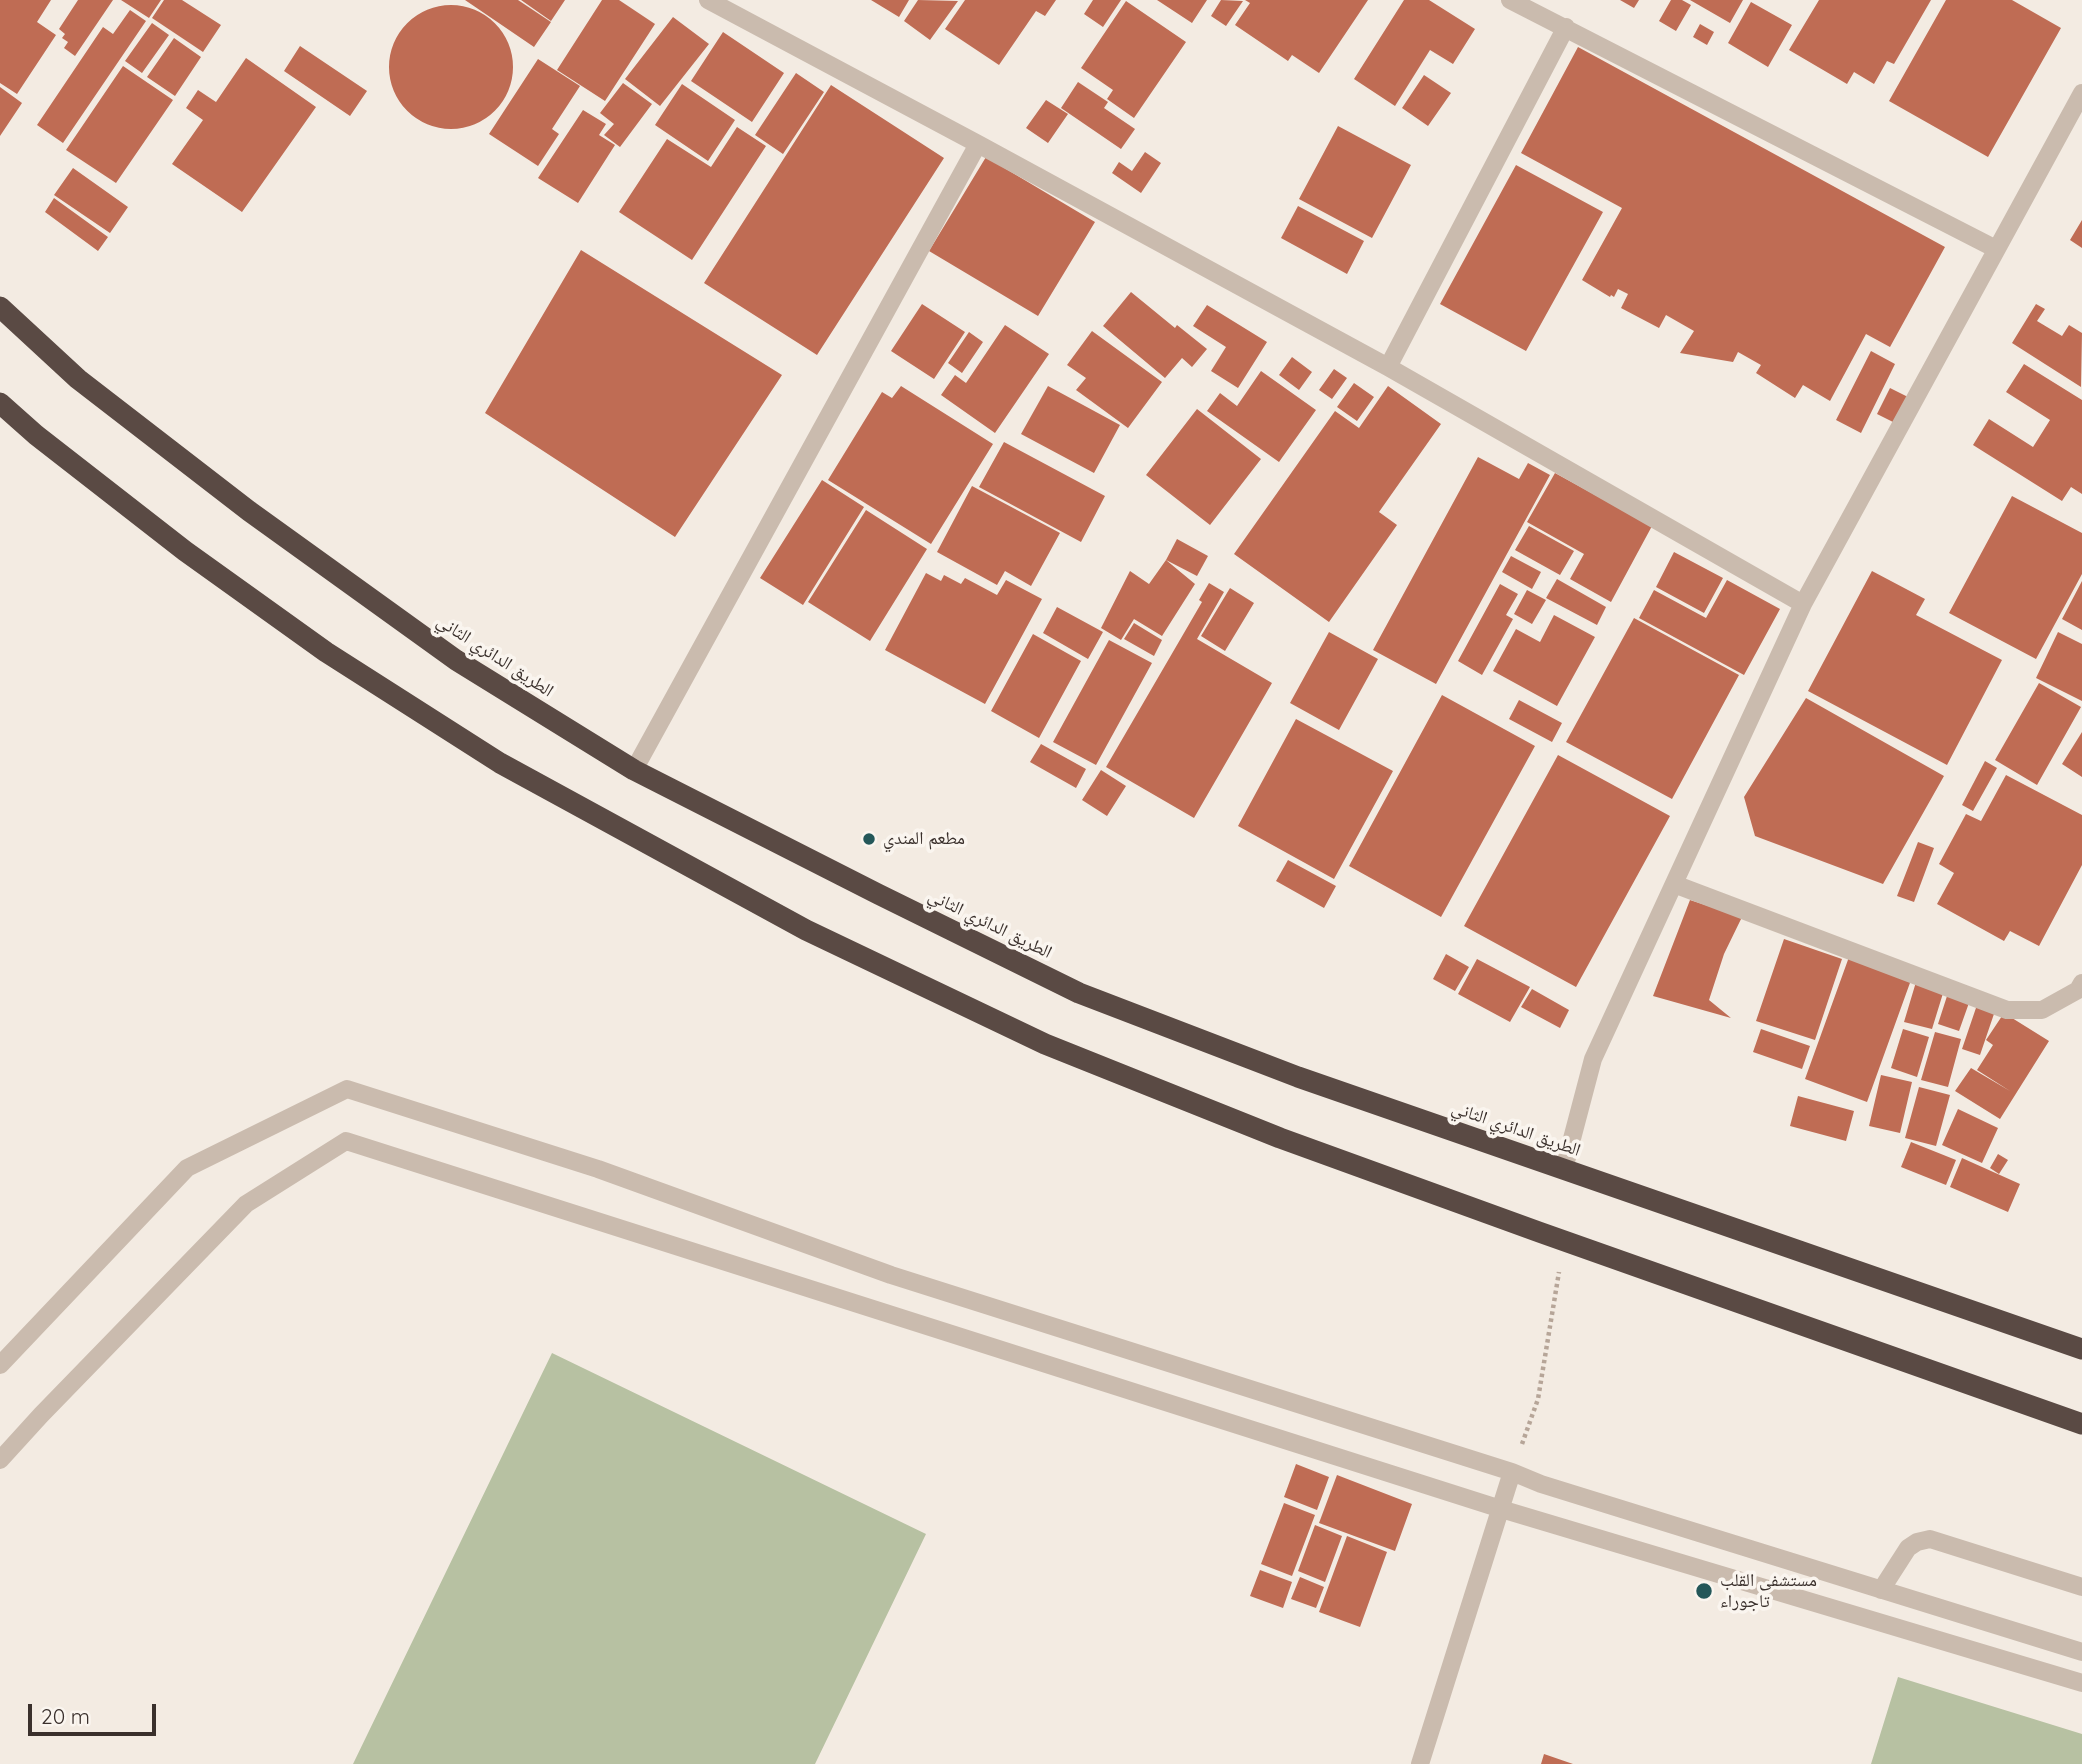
<!DOCTYPE html>
<html>
<head>
<meta charset="utf-8">
<style>
  body { margin:0 }
  #map { position:relative; width:2082px; height:1764px; overflow:hidden; background:#f3ebe2; font-family:Quicksand,sans-serif }
  canvas { display:block }
  .scale { position:absolute; left:28px; top:1704px; width:128px; height:32px; box-sizing:border-box; border:4px solid #3a302c; border-top:0; padding-left:9px; font-size:21px; line-height:24px; white-space:nowrap; color:#3a302c; -webkit-text-stroke:5px #faf5ef; paint-order:stroke }
</style>
</head>
<body>
<div id="map">
<canvas width="2082" height="1764"></canvas>
<div class="scale">20 m</div>
</div>
<script>
const g = document.querySelector('canvas').getContext('2d');
g.lineJoin = 'round';
function fillPath(path, color) {
  g.fillStyle = color;
  g.fill(path, 'evenodd');
}
function shape(rows) {
  const path = new Path2D();
  for (const r of rows) {
    if (r.length === 3) {
      path.moveTo(r[0] + r[2], r[1]);
      path.arc(r[0], r[1], r[2], 0, 2 * Math.PI);
      continue;
    }
    path.moveTo(r[0], r[1]);
    for (let i = 2; i < r.length; i += 2) path.lineTo(r[i], r[i + 1]);
  }
  return path;
}
function trace(path, color, width, dash) {
  g.strokeStyle = color;
  g.lineWidth = width;
  g.lineCap = dash ? 'butt' : 'round';
  g.setLineDash(dash || []);
  g.stroke(path);
}
function drawText(font, color, halo, rows, align = 'center') {
  g.font = font + ' Quicksand,"Noto Naskh Arabic",sans-serif';
  g.lineWidth = 7;
  g.setLineDash([]);
  g.textBaseline = 'middle';
  g.strokeStyle = halo;
  g.fillStyle = color;
  for (const [text, x, y, turn = 0] of rows) {
    g.save();
    g.translate(x, y);
    g.rotate((+turn || 0) * Math.PI / 180);
    g.textAlign = isNaN(turn) ? turn : align;
    if (halo) g.strokeText(text, 0, 0);
    g.fillText(text, 0, 0);
    g.restore();
  }
}
fillPath(shape([
  [552,1353,926,1534,815,1764,353,1764],
  [1898,1677,2082,1734,2082,1764,1871,1764]
]), '#b7c1a2');
fillPath(shape([
  [0,0,51,0,37,22,56,35,17,94,0,83],
  [78,0,113,0,75,56,64,48,68,42,62,38,65,34,59,29],
  [121,0,161,0,149,18],
  [164,0,182,0,221,25,203,52,152,18],
  [465,0,518,0,551,22,534,47],
  [521,0,565,0,551,21],
  [602,0,619,0,655,24,605,101,557,70],
  [871,0,909,0,899,17],
  [918,0,958,1,930,40,904,21],
  [965,0,1056,0,1045,16,1036,11,999,65,945,29],
  [1093,0,1121,0,1103,27,1084,14],
  [1157,0,1207,0,1192,23],
  [1221,0,1243,1,1226,26,1211,16],
  [1245,0,1368,0,1319,73,1292,55,1288,61,1235,25,1250,3],
  [1404,0,1429,0,1475,29,1453,64,1430,50,1395,106,1354,79],
  [1620,0,1639,0,1634,8],
  [1671,0,1682,0,1691,5,1676,31,1659,21],
  [1690,0,1743,0,1730,23],
  [1819,0,1931,0,1894,64,1887,61,1874,84,1854,72,1847,84,1789,50],
  [1946,0,2012,0,2061,28,1988,157,1889,101],
  [1126,1,1186,42,1134,118,1107,99,1113,90,1081,68],
  [1751,2,1792,25,1768,67,1728,43],
  [451,67,62],
  [130,10,146,21,63,143,37,125,103,27,113,34],
  [673,17,709,44,660,106,625,79],
  [152,23,169,35,142,73,125,61],
  [1700,24,1714,32,1707,45,1693,37],
  [723,32,784,73,752,122,691,81],
  [174,38,201,57,175,96,147,77],
  [300,46,367,91,350,116,284,71],
  [1578,47,1945,247,1890,347,1866,334,1830,401,1803,385,1795,398,1756,373,1761,365,1738,352,1733,362,1680,353,1694,331,1666,315,1659,328,1621,308,1628,294,1618,289,1614,297,1611,295,1610,297,1582,280,1622,208,1521,153],
  [246,58,316,107,242,212,172,164,203,120,186,108,198,90,216,102],
  [538,59,580,86,552,129,559,134,538,166,489,134],
  [123,66,173,100,116,183,66,150],
  [796,73,824,92,783,154,755,135],
  [1424,75,1451,93,1428,126,1402,108],
  [1078,82,1108,102,1104,108,1135,129,1121,149,1061,108],
  [623,83,652,104,620,147,604,135,614,124,600,113],
  [682,84,735,120,708,161,655,125],
  [831,85,944,158,817,355,704,283],
  [0,87,22,103,0,136],
  [1046,100,1068,114,1048,143,1026,128],
  [583,110,606,124,599,135,615,145,578,203,538,178],
  [1338,126,1411,165,1372,238,1299,199],
  [737,127,766,146,692,260,619,212,667,139,711,167],
  [1145,152,1161,163,1141,193,1112,173,1119,162,1132,171],
  [986,157,1095,222,1038,316,929,251],
  [1516,165,1603,212,1526,351,1440,304],
  [73,168,128,207,110,233,54,195],
  [54,198,108,237,98,251,45,212],
  [1298,206,1364,241,1347,274,1281,238],
  [2082,220,2082,248,2070,240],
  [581,250,782,375,675,537,485,413],
  [1131,292,1175,328,1177,325,1207,349,1192,367,1182,358,1165,378,1103,326],
  [922,304,965,332,934,379,891,351],
  [2036,304,2045,309,2037,321,2062,336,2069,325,2082,333,2081,387,2012,343],
  [1207,305,1267,342,1238,388,1211,371,1226,347,1193,326],
  [1005,325,1049,354,995,433,941,395,955,375,966,383],
  [1092,331,1162,382,1128,428,1076,390,1086,378,1067,365],
  [969,332,983,342,962,373,948,363],
  [1871,351,1895,364,1861,433,1836,420],
  [1292,357,1312,372,1299,390,1279,375],
  [2024,364,2082,400,2082,494,2071,487,2062,501,1973,445,1989,419,2033,447,2050,420,2006,392],
  [1334,369,1347,378,1332,399,1319,390],
  [1261,371,1316,410,1279,462,1207,411,1220,393,1237,406],
  [1354,383,1374,397,1357,421,1337,407],
  [901,386,993,444,931,544,828,480,882,392,892,398],
  [1048,386,1120,425,1094,473,1021,434],
  [1388,386,1441,424,1379,512,1397,525,1329,622,1234,554,1335,411,1359,428],
  [1890,388,1910,398,1897,424,1877,414],
  [1197,409,1261,459,1210,525,1146,475],
  [1004,442,1105,496,1081,542,979,487],
  [1478,457,1519,479,1528,463,1550,475,1436,684,1373,650],
  [1555,473,1652,526,1611,602,1570,579,1584,554,1527,522],
  [822,480,864,507,803,605,760,578],
  [972,486,1060,533,1031,586,1005,571,997,585,937,552],
  [2012,496,2082,533,2082,574,2036,659,1949,613],
  [866,510,927,549,870,641,808,602],
  [1529,526,1574,551,1560,575,1515,550],
  [1177,539,1208,556,1197,576,1166,560],
  [1674,552,1723,578,1704,613,1656,587],
  [1511,556,1541,572,1532,589,1502,572],
  [1166,560,1195,584,1162,636,1134,619,1121,640,1101,628,1130,571,1149,584],
  [1872,571,1925,599,1916,615,2002,660,1947,765,1808,691],
  [926,573,941,581,944,575,961,584,965,578,997,595,1006,580,1042,599,985,704,885,650],
  [1557,579,1606,607,1597,625,1546,598],
  [1727,580,1780,609,1744,675,1639,618,1654,590,1706,618],
  [2082,581,2082,630,2062,619],
  [1209,583,1224,592,1197,639,1272,683,1194,818,1106,767,1202,602,1199,600],
  [1500,584,1518,594,1506,615,1513,619,1482,675,1458,661],
  [1230,588,1254,603,1225,651,1201,636],
  [1527,590,1546,600,1532,624,1514,614],
  [1057,607,1103,632,1088,659,1043,633],
  [1554,615,1595,637,1557,706,1493,671,1516,629,1540,642],
  [1634,618,1739,675,1672,799,1566,742],
  [1134,623,1162,640,1154,656,1124,639],
  [1329,632,1378,659,1339,730,1290,703],
  [2058,632,2082,644,2082,701,2036,678],
  [1033,634,1081,661,1039,738,991,711],
  [1109,640,1152,663,1096,765,1053,742],
  [2039,683,2081,707,2037,785,1995,760],
  [1442,695,1535,746,1441,917,1349,866],
  [1806,698,1944,776,1883,884,1755,836,1744,797],
  [1519,700,1562,723,1552,742,1509,719],
  [1296,719,1393,771,1334,879,1238,826],
  [2082,732,2082,777,2062,764],
  [1041,744,1086,769,1076,788,1030,762],
  [1558,755,1670,816,1576,987,1464,926],
  [1985,761,1997,768,1973,811,1962,805],
  [1101,770,1126,786,1107,816,1082,800],
  [2006,775,2082,815,2082,865,2039,946,2010,931,2004,941,1937,904,1954,873,1939,864,1966,814,1981,821],
  [1918,842,1934,848,1914,902,1897,896],
  [1288,860,1336,886,1324,908,1276,881],
  [1690,900,1742,917,1724,954,1709,1000,1731,1018,1653,996],
  [1784,939,1842,959,1815,1040,1756,1021],
  [1446,954,1469,967,1455,991,1433,979],
  [1849,957,1911,980,1867,1102,1805,1079],
  [1477,959,1530,987,1510,1022,1458,994],
  [1916,982,1944,990,1932,1029,1904,1022],
  [1532,989,1569,1010,1560,1028,1521,1007],
  [1948,993,1970,1000,1959,1031,1938,1024],
  [1978,1002,1996,1008,1980,1055,1962,1049],
  [2004,1013,2049,1041,2000,1119,1955,1091,1971,1068,2010,1091,1977,1070,1993,1045,1986,1040],
  [1761,1029,1810,1046,1802,1069,1753,1052],
  [1903,1029,1929,1037,1917,1077,1891,1068],
  [1935,1032,1961,1039,1948,1087,1921,1080],
  [1881,1075,1912,1082,1900,1133,1869,1126],
  [1919,1087,1950,1095,1936,1146,1905,1138],
  [1798,1096,1854,1111,1846,1141,1790,1126],
  [1958,1109,1998,1128,1982,1163,1942,1145],
  [1911,1142,1956,1160,1946,1185,1901,1167],
  [1998,1154,2008,1160,1999,1174,1990,1168],
  [1962,1158,2020,1184,2008,1212,1950,1187],
  [1296,1464,1329,1477,1317,1510,1284,1497],
  [1337,1475,1412,1504,1395,1551,1319,1523],
  [1284,1503,1315,1515,1292,1576,1261,1564],
  [1315,1525,1342,1536,1325,1582,1298,1571],
  [1347,1536,1387,1552,1360,1627,1319,1612],
  [1260,1570,1292,1582,1283,1608,1250,1596],
  [1300,1577,1324,1587,1316,1608,1291,1599],
  [1544,1754,1573,1764,1541,1764]
]), '#bf6c54');
trace(shape([
  [1522,1444,1538,1399,1559,1272]
]), '#b6a598', 4.5, [3.5, 3.5]);
trace(shape([
  [708,0,978,144,1388,367,1803,604],
  [1510,0,1996,249],
  [1388,367,1566,27],
  [634,770,978,144],
  [1674,884,2007,1010,2042,1010,2078,990,2082,983],
  [1564,1169,1593,1059,1803,604,2082,93],
  [0,1365,187,1168,347,1089,598,1169,891,1275,1512,1472,1541,1484,2082,1652],
  [0,1460,41,1415,246,1204,346,1141,1501,1509,2082,1683],
  [1881,1590,1908,1548,1917,1542,1930,1539,2082,1587],
  [1420,1764,1512,1472]
]), '#cabbae', 18);
trace(shape([
  [0,307,78,379,249,511,456,660,634,770,878,894,1079,993,1298,1077,2082,1349],
  [0,403,36,435,185,551,326,652,500,763,806,930,1045,1044,1280,1138,1539,1232,2082,1424]
]), '#5a4a44', 21);
for (const [x, y, r, color] of [
  [869,839,7,"#245759"],
  [1704,1591,9,"#245759"]
]) {
  const dot = new Path2D();
  dot.arc(x, y, r, 0, 2 * Math.PI);
  g.fillStyle = color;
  g.fill(dot);
  trace(dot, '#faf5ef', 2.5);
}
drawText('18px', '#3a302c', '#faf5ef', [
  ["الطريق الدائري الثاني",495,656,33],
  ["الطريق الدائري الثاني",990,924,26],
  ["الطريق الدائري الثاني",1516,1129,19]
]);
drawText('18px', '#3a302c', '#faf5ef', [
  ["مطعم المندي",883,839],
  ["مستشفى القلب",1720,1581],
  ["تاجوراء",1720,1602]
], 'left');
</script>
</body>
</html>
